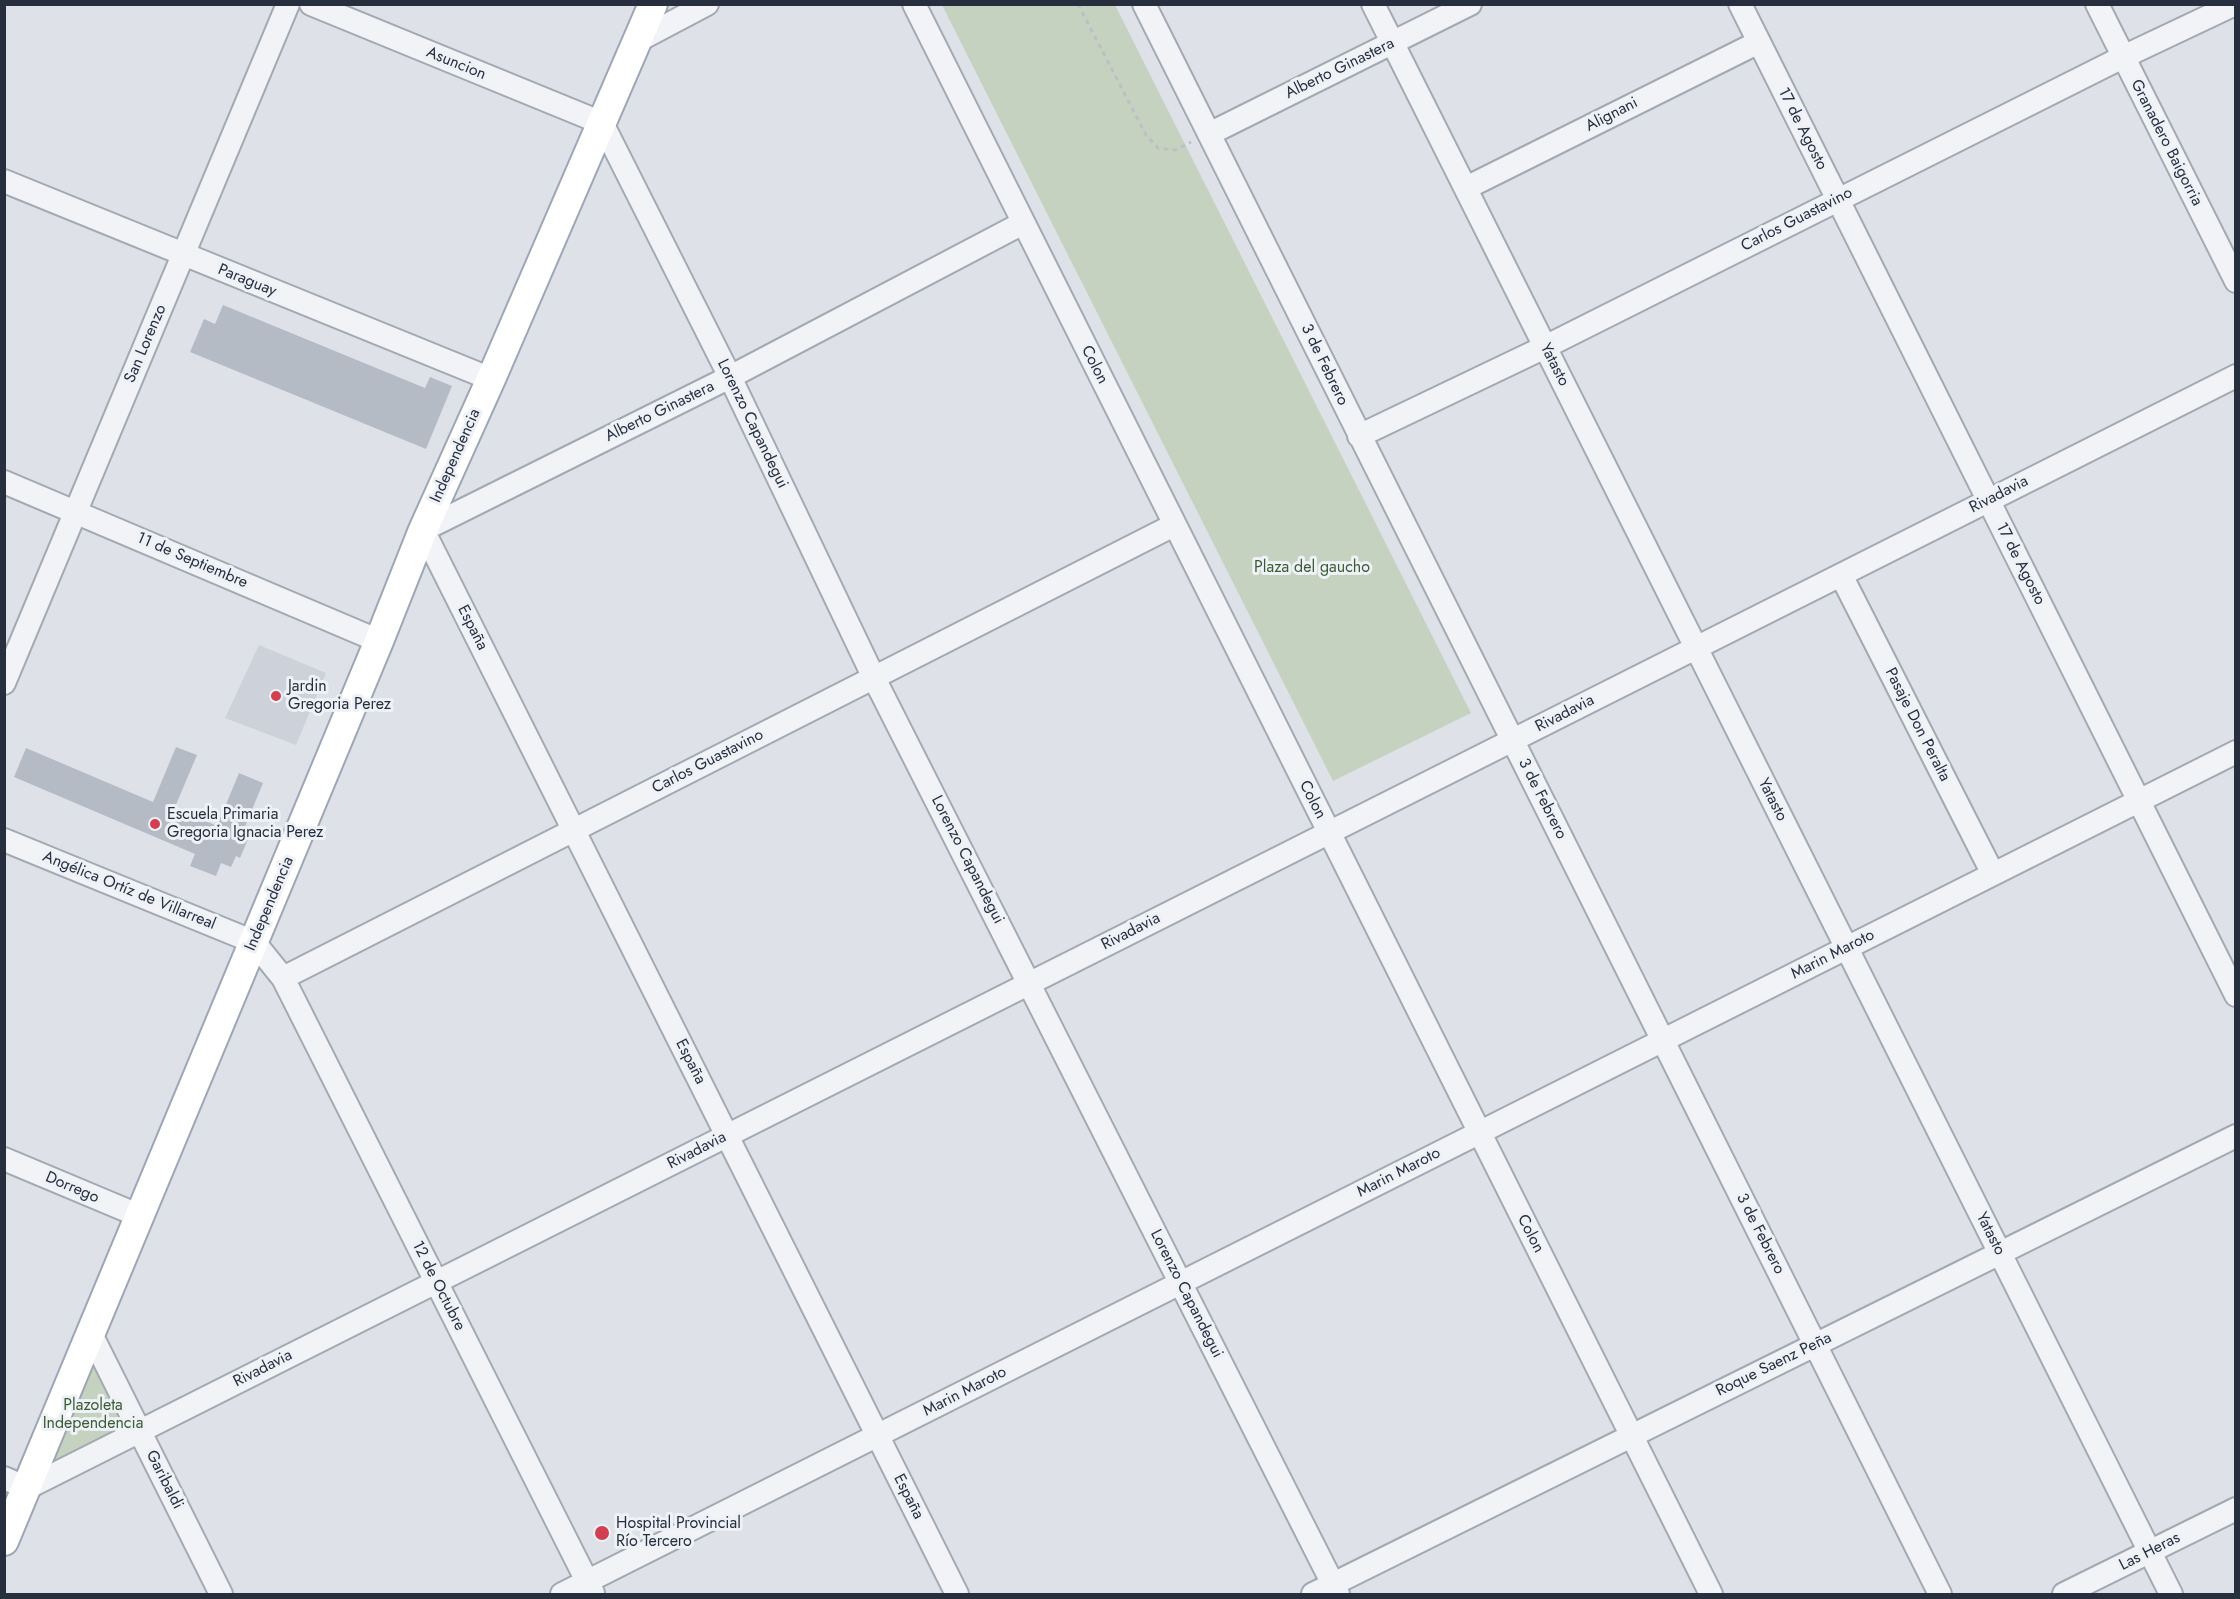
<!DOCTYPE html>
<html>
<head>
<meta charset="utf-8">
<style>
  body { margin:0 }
  #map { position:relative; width:2240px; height:1599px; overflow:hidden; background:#dee2e8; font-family:Jost,sans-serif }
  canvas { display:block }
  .frame { position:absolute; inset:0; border:6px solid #272f3f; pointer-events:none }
</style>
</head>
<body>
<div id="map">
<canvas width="2240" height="1599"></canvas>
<div class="frame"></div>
</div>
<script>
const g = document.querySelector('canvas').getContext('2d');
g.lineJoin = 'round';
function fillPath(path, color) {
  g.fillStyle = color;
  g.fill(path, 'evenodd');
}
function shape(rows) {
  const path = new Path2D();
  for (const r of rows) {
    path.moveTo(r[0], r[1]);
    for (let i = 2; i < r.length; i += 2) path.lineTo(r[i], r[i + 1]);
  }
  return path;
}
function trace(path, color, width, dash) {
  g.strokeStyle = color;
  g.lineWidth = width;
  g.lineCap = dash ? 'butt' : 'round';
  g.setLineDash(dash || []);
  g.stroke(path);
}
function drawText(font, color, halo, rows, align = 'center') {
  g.font = font + ' Jost,sans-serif';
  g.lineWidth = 6;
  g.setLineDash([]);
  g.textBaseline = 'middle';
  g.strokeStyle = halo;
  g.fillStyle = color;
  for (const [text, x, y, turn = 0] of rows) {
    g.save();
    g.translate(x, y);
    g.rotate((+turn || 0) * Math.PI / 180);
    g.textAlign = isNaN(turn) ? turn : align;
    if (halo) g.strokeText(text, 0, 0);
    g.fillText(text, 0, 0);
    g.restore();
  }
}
fillPath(shape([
  [259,645,326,673,296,745,225,718]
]), '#ccd1da');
fillPath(shape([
  [942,5,1115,5,1471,713,1333,781],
  [91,1346,132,1429,36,1479]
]), '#c4d2bf');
fillPath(shape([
  [223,305,425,388,430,377,452,386,426,449,190,352,204,319,215,324],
  [176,747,197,755,175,807,217,826,239,773,263,783,242,834,249,837,240,858,236,856,231,867,221,863,216,876,190,866,195,854,14,777,26,748,153,802]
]), '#b5bbc5');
const minor = shape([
  [311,4,602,123,730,377,874,678,1338,1594],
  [914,4,1711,1594],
  [1144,4,1940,1594],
  [1373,4,2171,1594],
  [1740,4,2236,995],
  [2097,4,2236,281],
  [637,41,707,4],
  [1209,134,1470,4],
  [4,181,491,379],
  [1466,188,1759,42],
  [1359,436,1545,347,2123,57,2235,4],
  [4,482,379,641],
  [1841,575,1993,874],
  [4,683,288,4],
  [4,840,254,942,283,978,1174,525],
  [283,978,593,1593],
  [4,1159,140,1216],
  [91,1334,221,1594],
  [4,1478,27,1488,2236,376],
  [562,1594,2236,752],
  [957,1594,423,530,730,377,1023,223],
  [1313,1594,2236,1136],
  [2064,1594,2236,1509]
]);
const major = shape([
  [4,1541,379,641,423,530,491,379,653,4]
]);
trace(minor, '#a3a9b2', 26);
trace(major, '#9da6b4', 32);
trace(shape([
  [1078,4,1146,135,1158,148,1175,150,1191,142]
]), '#bcc0c6', 3, [4.5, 4.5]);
trace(minor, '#f1f3f6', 22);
trace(major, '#fff', 28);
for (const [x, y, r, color] of [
  [276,696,6,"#d13f52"],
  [155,824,6,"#d13f52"],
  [602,1533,8,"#d13f52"]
]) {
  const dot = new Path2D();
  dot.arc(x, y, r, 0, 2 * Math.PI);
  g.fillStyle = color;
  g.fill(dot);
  trace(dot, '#eef1f6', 2);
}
drawText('16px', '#272f3f', '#eef1f6', [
  ["Asuncion",456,64,22],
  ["Alberto Ginastera",1340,69,-26],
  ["Alignani",1612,115,-27],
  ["17 de Agosto",1802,129,63],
  ["Granadero Baigorria",2166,143,63],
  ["Carlos Guastavino",1797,220,-27],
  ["Paraguay",247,281,22],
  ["San Lorenzo",146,344,-67],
  ["Colon",1094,365,63],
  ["3 de Febrero",1324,365,64],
  ["Yatasto",1554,365,63],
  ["Alberto Ginastera",660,412,-26],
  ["Lorenzo Capandegui",752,424,64],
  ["Independencia",456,456,-66],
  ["Rivadavia",1999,495,-27],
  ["11 de Septiembre",192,561,23],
  ["17 de Agosto",2020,564,63],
  ["España",472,628,63],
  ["Rivadavia",1565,714,-27],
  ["Pasaje Don Peralta",1917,725,63],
  ["Carlos Guastavino",708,762,-27],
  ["3 de Febrero",1542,799,63],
  ["Colon",1312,800,63],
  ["Yatasto",1772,800,63],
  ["Lorenzo Capandegui",967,860,63],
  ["Angélica Ortíz de Villarreal",129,891,22],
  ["Independencia",270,904,-67],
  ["Rivadavia",1131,932,-27],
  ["Marin Maroto",1833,955,-27],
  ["España",690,1062,63],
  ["Rivadavia",697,1151,-27],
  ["Marin Maroto",1399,1173,-27],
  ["Dorrego",72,1188,23],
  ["Colon",1530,1234,63],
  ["3 de Febrero",1760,1234,63],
  ["Yatasto",1990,1234,63],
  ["12 de Octubre",438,1286,63],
  ["Lorenzo Capandegui",1186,1294,63],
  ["Roque Saenz Peña",1774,1365,-26],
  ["Rivadavia",263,1369,-27],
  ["Marin Maroto",965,1392,-27],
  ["Garibaldi",164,1480,63],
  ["España",908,1497,63],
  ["Las Heras",2150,1552,-27]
]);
drawText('16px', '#3b5b34', '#eef1f6', [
  ["Plaza del gaucho",1312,568],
  ["Plazoleta",93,1406],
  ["Independencia",93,1424]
]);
drawText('16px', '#272f3f', '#eef1f6', [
  ["Jardin",288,687],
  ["Gregoria Perez",288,705],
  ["Escuela Primaria",167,815],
  ["Gregoria Ignacia Perez",167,833],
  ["Hospital Provincial",616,1524],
  ["Río Tercero",616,1542]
], 'left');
</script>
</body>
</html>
